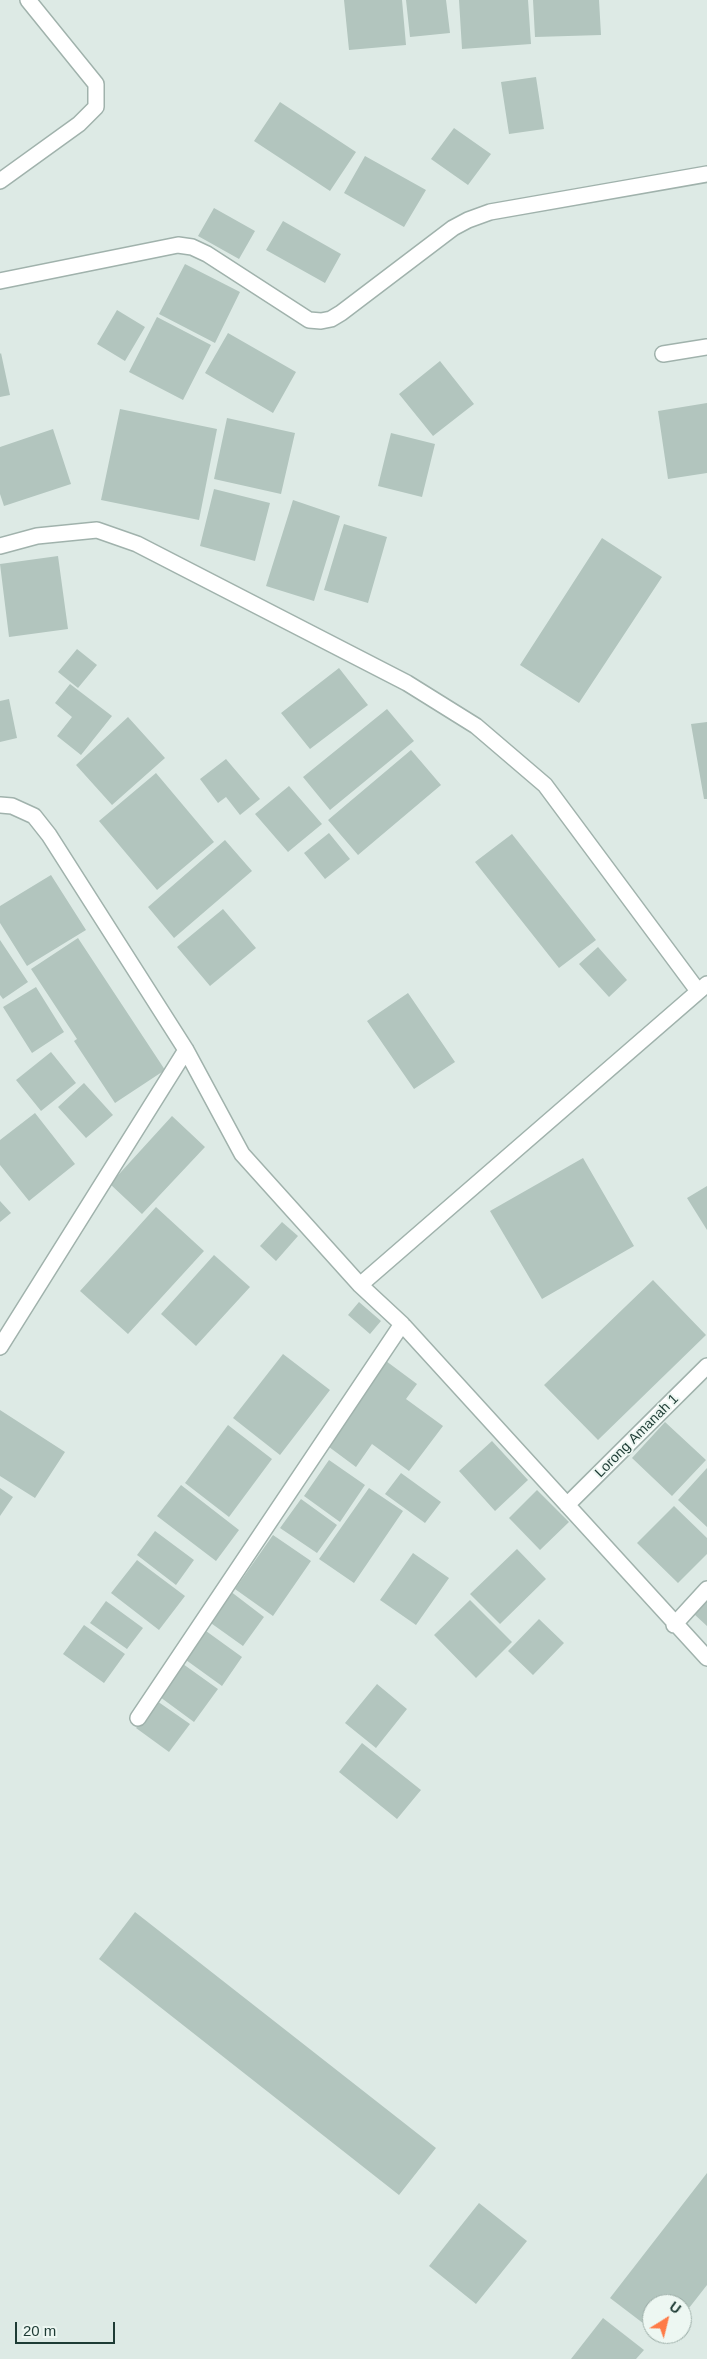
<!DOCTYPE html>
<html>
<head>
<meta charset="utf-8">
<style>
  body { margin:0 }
  #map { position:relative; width:707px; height:2359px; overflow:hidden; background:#ddeae5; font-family:Arial,sans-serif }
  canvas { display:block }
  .north { position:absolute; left:642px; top:2294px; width:50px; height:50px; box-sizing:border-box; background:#edf7f2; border:1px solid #9aaca6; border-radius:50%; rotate:36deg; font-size:14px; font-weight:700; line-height:20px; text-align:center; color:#1d3b34 }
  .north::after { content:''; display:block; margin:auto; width:18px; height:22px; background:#fe7b47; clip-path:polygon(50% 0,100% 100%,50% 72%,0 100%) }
  .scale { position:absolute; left:15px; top:2322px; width:100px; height:22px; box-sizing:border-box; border:2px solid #1d3b34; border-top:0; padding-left:6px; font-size:15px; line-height:18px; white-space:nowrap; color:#1d3b34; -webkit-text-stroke:4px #edf7f2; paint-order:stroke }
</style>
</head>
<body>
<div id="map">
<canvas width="707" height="2359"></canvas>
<div class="north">U</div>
<div class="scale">20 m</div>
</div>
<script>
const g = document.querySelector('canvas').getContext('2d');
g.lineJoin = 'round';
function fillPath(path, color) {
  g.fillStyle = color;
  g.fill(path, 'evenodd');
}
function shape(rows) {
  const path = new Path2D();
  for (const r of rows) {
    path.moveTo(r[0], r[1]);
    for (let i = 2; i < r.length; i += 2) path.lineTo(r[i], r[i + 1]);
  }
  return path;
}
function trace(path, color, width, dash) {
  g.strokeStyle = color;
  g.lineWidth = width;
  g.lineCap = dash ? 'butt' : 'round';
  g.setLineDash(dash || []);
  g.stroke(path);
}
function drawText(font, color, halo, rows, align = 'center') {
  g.font = font + ' Arial,sans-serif';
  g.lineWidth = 4;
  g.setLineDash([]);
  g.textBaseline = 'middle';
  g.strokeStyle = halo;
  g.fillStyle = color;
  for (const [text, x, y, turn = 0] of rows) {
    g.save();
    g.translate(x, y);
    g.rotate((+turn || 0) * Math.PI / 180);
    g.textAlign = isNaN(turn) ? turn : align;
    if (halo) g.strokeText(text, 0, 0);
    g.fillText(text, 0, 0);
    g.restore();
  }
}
fillPath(shape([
  [344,0,402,0,406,45,349,50],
  [406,0,446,0,450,33,410,37],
  [459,0,528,0,531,44,462,49],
  [533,0,599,0,601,35,535,37],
  [536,77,544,129,509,134,501,82],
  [280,102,356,152,330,191,254,141],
  [454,128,491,154,468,185,431,159],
  [365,156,426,190,404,227,344,193],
  [214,208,255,231,239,259,198,236],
  [283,221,341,254,325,283,266,250],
  [185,264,240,292,215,343,159,314],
  [117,310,145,327,125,361,97,344],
  [157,317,211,345,183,400,129,372],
  [228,333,296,372,273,413,205,373],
  [1,353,10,395,0,397,0,354],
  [440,361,474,404,433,436,399,394],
  [707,403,707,473,668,479,658,411],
  [120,409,217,429,199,520,101,500],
  [227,418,295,433,281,494,214,479],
  [53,429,71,484,4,506,0,494,0,447],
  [391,433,435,444,422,497,378,486],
  [214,489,270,503,255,561,200,546],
  [293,500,340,516,314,601,266,586],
  [344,524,387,537,368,603,324,590],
  [602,538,662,577,579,703,520,665],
  [58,556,68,629,9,637,0,564],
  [77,649,97,665,78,688,58,672],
  [339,668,368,705,310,749,281,713],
  [70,684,112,716,81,755,57,736,72,717,55,703],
  [9,699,17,738,0,742,0,701],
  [387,709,414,741,330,810,303,777],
  [128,717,165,758,112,805,76,765],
  [707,722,707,799,704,799,691,724],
  [411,750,441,785,358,855,328,820],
  [226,759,260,799,240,815,226,797,218,803,200,779],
  [156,773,214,842,157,890,99,821],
  [289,786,322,824,288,852,255,814],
  [329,833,350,859,325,879,304,853],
  [512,834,596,940,559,968,475,862],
  [225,840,252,871,174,938,148,907],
  [51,875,86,930,27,966,0,923,0,906],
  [223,909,256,948,210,986,177,947],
  [78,938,165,1070,115,1103,74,1041,77,1039,31,969],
  [0,940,28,982,3,999,0,995],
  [598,947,627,980,609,997,579,964],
  [36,987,64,1032,32,1053,3,1007],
  [408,993,455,1062,414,1089,367,1021],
  [51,1052,76,1083,41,1111,16,1080],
  [84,1083,113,1115,86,1138,58,1107],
  [35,1113,75,1164,29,1201,0,1165,0,1140],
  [172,1116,205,1147,142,1214,110,1184],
  [583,1158,634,1246,542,1299,490,1211],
  [707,1186,707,1230,687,1198],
  [0,1201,11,1213,0,1222],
  [156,1207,204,1251,128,1334,80,1291],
  [282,1222,298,1236,276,1261,260,1246],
  [214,1255,250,1287,196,1346,161,1314],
  [653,1280,706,1335,598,1440,544,1385],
  [359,1302,381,1321,370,1334,348,1315],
  [283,1354,330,1390,280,1455,233,1418],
  [386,1361,417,1384,406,1399,443,1426,409,1471,372,1444,356,1467,325,1444],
  [0,1410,65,1452,35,1498,0,1476],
  [665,1422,706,1460,672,1496,632,1458],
  [228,1425,272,1459,229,1517,185,1483],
  [492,1441,528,1480,495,1511,459,1471],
  [329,1460,365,1485,340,1522,304,1496],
  [707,1468,707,1527,678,1500],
  [401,1473,441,1502,425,1523,385,1494],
  [181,1485,239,1530,216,1561,157,1516],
  [0,1488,13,1497,0,1516],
  [369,1488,403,1511,354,1583,319,1559],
  [537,1490,569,1522,540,1550,509,1518],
  [301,1499,337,1525,317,1553,280,1528],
  [674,1506,707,1538,707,1554,678,1583,637,1543],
  [155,1531,194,1560,176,1585,137,1555],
  [273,1535,311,1561,273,1616,235,1589],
  [517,1549,546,1579,500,1624,470,1594],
  [413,1553,449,1578,416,1625,380,1600],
  [137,1560,185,1596,159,1630,111,1593],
  [230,1591,264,1617,243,1646,208,1621],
  [707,1599,707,1626,694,1614],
  [470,1600,512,1642,476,1678,434,1635],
  [106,1601,143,1628,127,1649,90,1623],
  [539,1619,564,1643,533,1675,508,1651],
  [84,1625,125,1654,104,1683,63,1654],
  [206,1631,242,1657,222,1686,186,1660],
  [183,1664,218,1689,194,1722,160,1697],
  [377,1684,407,1709,376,1748,345,1723],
  [157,1701,190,1724,169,1752,136,1728],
  [362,1743,421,1790,397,1819,339,1772],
  [135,1912,436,2148,399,2195,99,1959],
  [707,2173,707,2285,682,2317,682,2304,652,2304,652,2330,610,2298],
  [479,2203,527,2241,476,2304,429,2266],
  [603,2318,644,2350,636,2359,571,2359]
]), '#b2c5be');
const street = shape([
  [0,181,79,124,96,107,96,84,28,0],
  [0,281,178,245,192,247,207,254,309,320,321,321,331,319,341,313,453,228,468,220,490,212,707,174],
  [663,354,707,347],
  [0,546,37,536,97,530,137,544,407,683,476,726,545,785,698,991],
  [0,805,12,806,34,816,49,835,186,1050,242,1154,360,1285,402,1324,707,1658],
  [360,1285,707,984],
  [0,1347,186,1050],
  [567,1505,707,1366],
  [674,1625,707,1589],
  [138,1718,402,1324]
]);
trace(street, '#a0b2ac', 18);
trace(street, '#fff', 15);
drawText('14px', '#1d3b34', '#edf7f2', [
  ["Lorong Amanah 1",637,1436,-45]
]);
</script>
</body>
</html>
